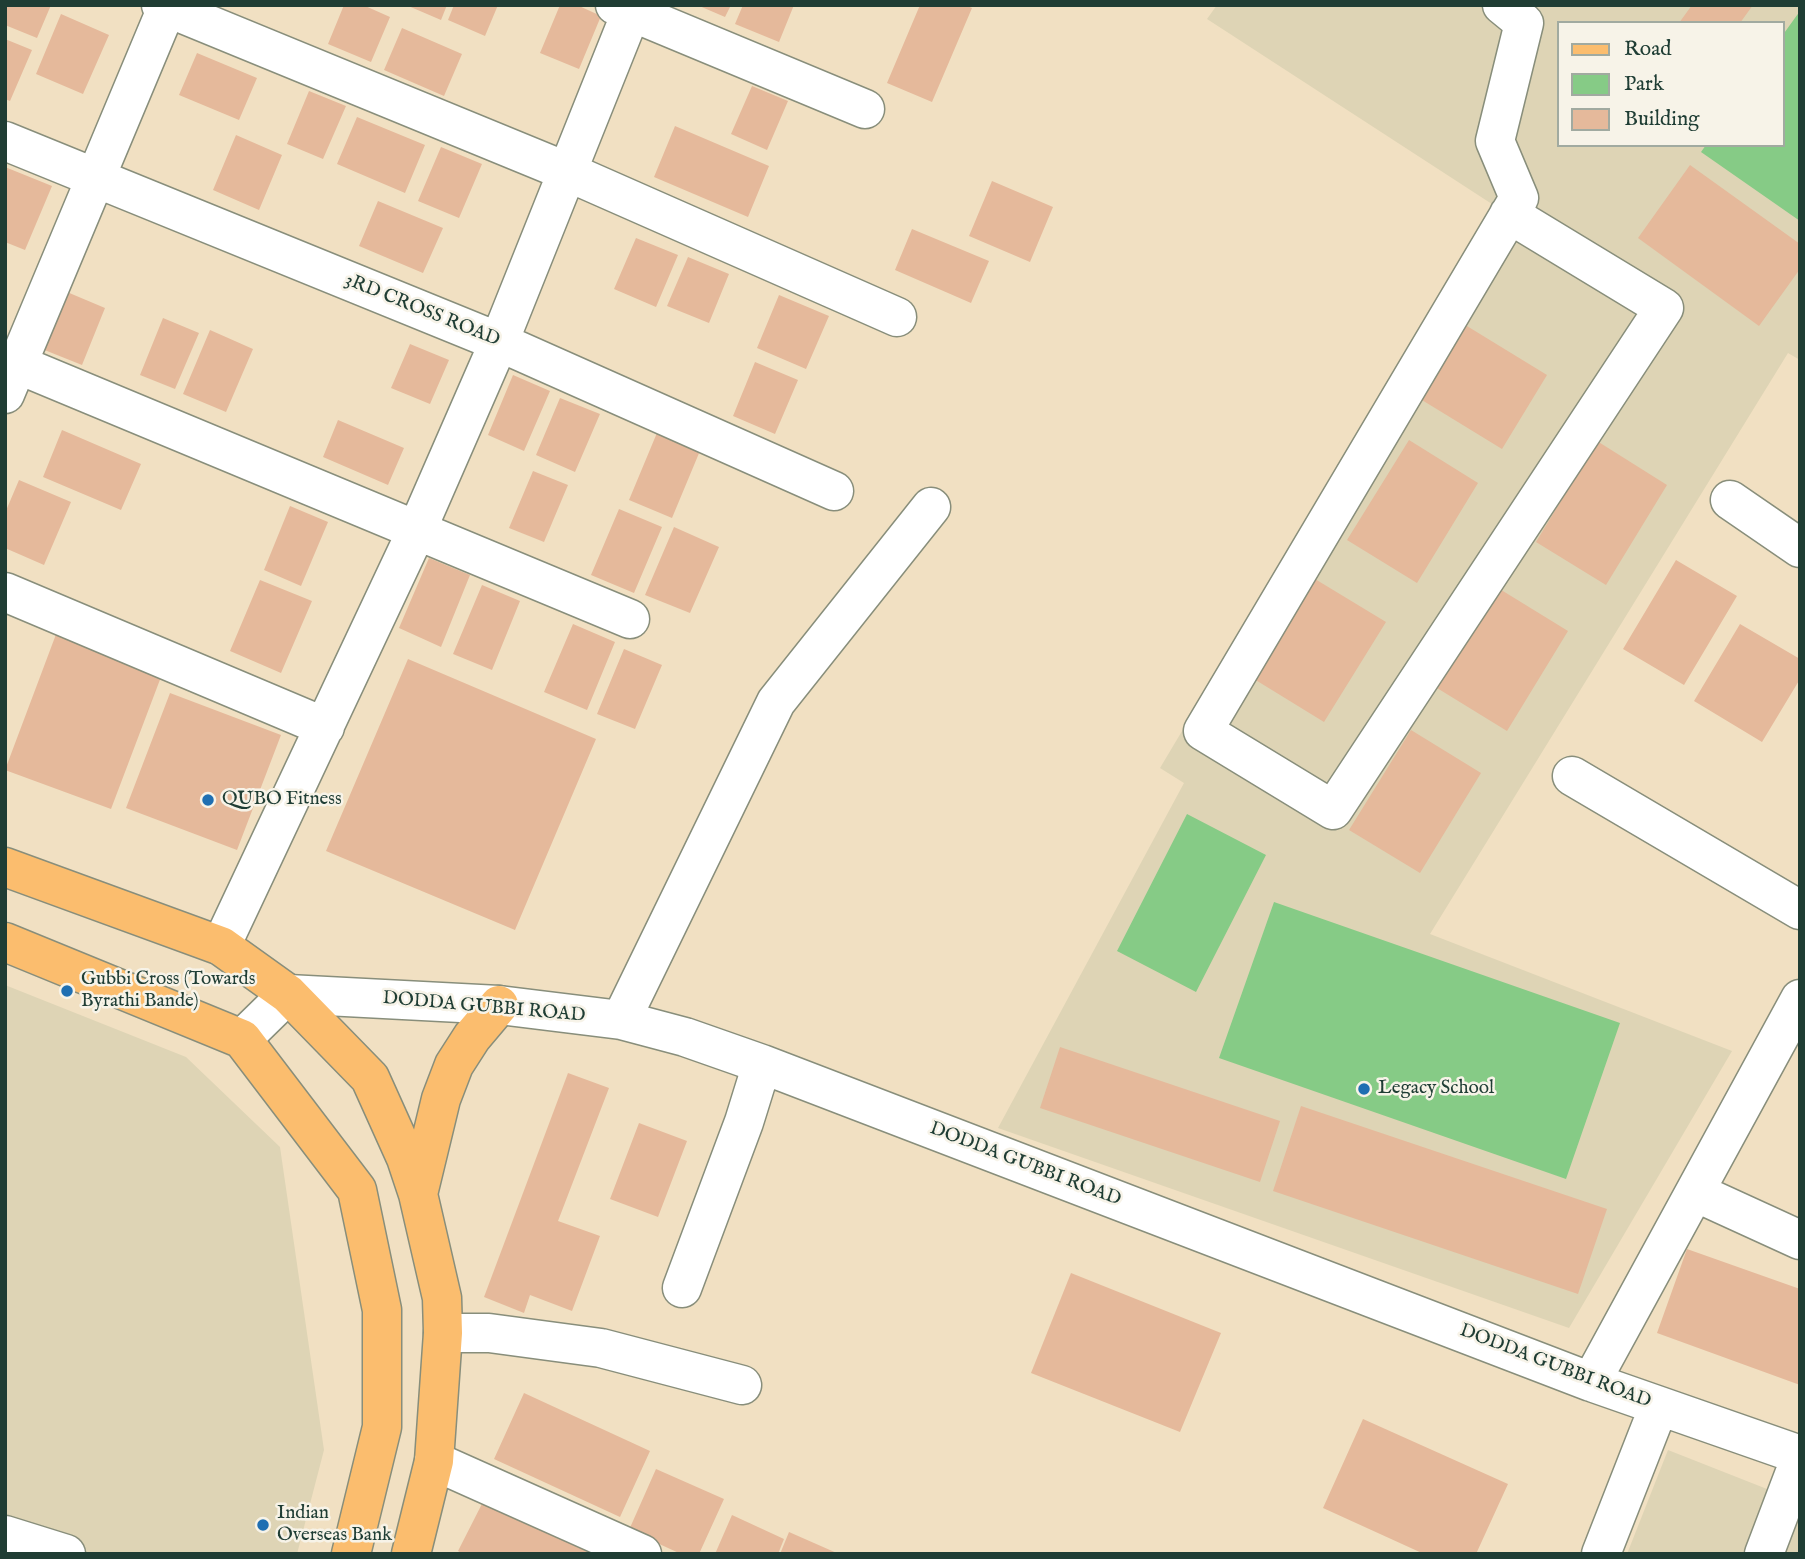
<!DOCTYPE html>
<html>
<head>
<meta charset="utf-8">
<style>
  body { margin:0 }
  #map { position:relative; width:1805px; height:1559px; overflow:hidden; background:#f1e0c2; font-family:"IM FELL English",serif }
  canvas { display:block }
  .frame { position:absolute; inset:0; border:7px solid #1f3d34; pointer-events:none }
  .legend { position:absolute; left:1557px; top:21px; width:228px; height:126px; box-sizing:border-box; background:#f7f3e8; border:2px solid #a1aaa0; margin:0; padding:9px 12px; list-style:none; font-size:21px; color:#1f3d34 }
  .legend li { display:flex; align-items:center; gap:14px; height:35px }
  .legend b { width:35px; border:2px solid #a1aaa0 }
</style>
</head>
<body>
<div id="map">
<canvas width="1805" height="1559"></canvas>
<div class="frame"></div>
<ul class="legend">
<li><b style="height:9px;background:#fbbd6e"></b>Road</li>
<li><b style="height:19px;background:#86cb86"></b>Park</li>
<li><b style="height:19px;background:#e5b99b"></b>Building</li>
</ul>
</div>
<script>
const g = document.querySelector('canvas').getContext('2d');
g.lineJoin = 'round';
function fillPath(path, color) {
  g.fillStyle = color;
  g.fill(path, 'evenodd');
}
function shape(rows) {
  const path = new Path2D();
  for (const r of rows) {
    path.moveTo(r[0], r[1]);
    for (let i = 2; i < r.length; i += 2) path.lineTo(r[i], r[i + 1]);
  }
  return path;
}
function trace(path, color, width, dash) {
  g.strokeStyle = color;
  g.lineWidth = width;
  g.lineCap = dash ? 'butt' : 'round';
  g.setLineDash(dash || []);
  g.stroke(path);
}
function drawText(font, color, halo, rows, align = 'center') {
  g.font = font + ' "IM FELL English",serif';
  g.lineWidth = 5;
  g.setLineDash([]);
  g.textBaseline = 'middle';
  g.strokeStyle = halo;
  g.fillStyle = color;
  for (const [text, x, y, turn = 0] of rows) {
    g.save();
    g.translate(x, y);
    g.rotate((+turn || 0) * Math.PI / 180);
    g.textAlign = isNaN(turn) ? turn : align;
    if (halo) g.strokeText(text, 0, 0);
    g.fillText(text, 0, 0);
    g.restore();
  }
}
fillPath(shape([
  [1217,5,1800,5,1800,360,1788,353,1430,934,1732,1051,1569,1328,998,1128,1184,783,1160,768,1495,206,1207,19],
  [1558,23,1782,23,1782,145,1558,145],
  [5,985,186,1057,280,1147,324,1450,297,1554,5,1554],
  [1668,1450,1800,1502,1800,1554,1627,1554]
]), '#ded4b5');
fillPath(shape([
  [1800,11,1800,221,1701,152,1706,145,1782,145,1782,36],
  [1187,814,1266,855,1196,992,1117,951],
  [1274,902,1620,1023,1566,1179,1219,1058]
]), '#86cb86');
fillPath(shape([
  [5,5,51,5,37,38,5,25],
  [344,5,363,5,390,17,371,62,328,44],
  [406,5,447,5,441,20],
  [454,5,498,5,485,36,448,20],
  [560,5,577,5,601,16,579,69,540,53],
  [697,5,731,5,725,17],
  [743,5,794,5,779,42,735,24],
  [920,5,965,5,972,8,932,102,887,83],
  [1692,5,1753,5,1740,23,1679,23],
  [61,14,109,35,83,94,36,74],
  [402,28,462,54,444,96,384,70],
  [5,39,32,50,10,101,5,99],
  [197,53,257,78,239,120,179,95],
  [752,86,788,101,767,150,731,134],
  [309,91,346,106,323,159,287,144],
  [357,117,425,145,405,193,337,164],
  [675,126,769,166,748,217,654,177],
  [236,135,282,155,259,210,213,190],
  [441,147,482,164,459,218,418,201],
  [1690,165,1800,244,1800,269,1759,326,1638,238],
  [5,167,52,186,25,250,5,242],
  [992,181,1053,207,1030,262,969,236],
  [378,201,443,228,423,273,359,246],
  [912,229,989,261,971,303,895,270],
  [636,238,678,255,656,307,614,289],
  [688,257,729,274,709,323,667,306],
  [67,292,105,308,82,365,42,349],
  [779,295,829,316,806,369,757,348],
  [163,318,199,333,175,389,140,375],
  [1462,323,1547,375,1502,449,1417,397],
  [210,330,253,349,226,412,183,394],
  [410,344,449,360,430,404,391,388],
  [755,362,798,380,775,434,733,416],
  [513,375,550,391,524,451,488,435],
  [560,398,600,414,575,472,536,455],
  [338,420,404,448,388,485,323,457],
  [659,428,702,446,672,518,629,500],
  [62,430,141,464,121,510,43,477],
  [1409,440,1478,483,1417,583,1347,540],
  [1597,441,1667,485,1606,585,1536,542],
  [533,471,568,485,544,542,509,528],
  [19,480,71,502,44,565,5,548,5,513],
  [290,506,328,522,301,586,264,570],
  [619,509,662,527,634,593,591,575],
  [674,527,719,547,690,613,645,595],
  [429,558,470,575,441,647,399,628],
  [1676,560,1737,596,1684,685,1623,649],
  [1315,579,1386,622,1324,722,1254,679],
  [260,580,312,601,281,673,230,651],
  [482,585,520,601,492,670,453,654],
  [1498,588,1568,631,1507,731,1437,688],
  [573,624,615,642,587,710,544,692],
  [1740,624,1800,659,1800,679,1762,742,1694,701],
  [58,629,164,669,111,809,5,770],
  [624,649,662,665,635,729,597,714],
  [408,659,596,739,515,930,326,851],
  [170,693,281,735,237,850,126,808],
  [1411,730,1481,773,1420,873,1349,830],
  [1060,1047,1280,1121,1260,1182,1040,1108],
  [568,1073,609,1088,558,1221,600,1236,572,1311,530,1295,524,1313,484,1297],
  [1301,1106,1607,1209,1578,1294,1273,1191],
  [639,1123,687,1141,658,1217,610,1199],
  [1687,1249,1800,1289,1800,1385,1657,1333],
  [1071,1273,1221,1333,1180,1432,1031,1373],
  [524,1393,650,1451,620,1517,494,1459],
  [1363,1419,1508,1484,1476,1554,1424,1554,1323,1508],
  [656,1469,724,1499,699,1554,681,1554,629,1530],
  [488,1492,602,1554,463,1554,458,1551],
  [732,1515,784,1539,778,1554,715,1554],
  [789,1532,839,1554,780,1554]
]), '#e5b99b');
const minor = shape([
  [161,5,568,172,897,317],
  [615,5,865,109],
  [1502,5,1524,23,1495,141,1519,198,1203,731,1333,810,1664,308,1509,214],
  [5,141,499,342,834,491],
  [17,364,630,619],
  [5,394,168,5],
  [1730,500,1800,548],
  [5,592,325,727],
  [1572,776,1800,910],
  [221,946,416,532,499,342,634,5],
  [621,1020,776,702,931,507],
  [242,1039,288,994,499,1005,621,1020,685,1037,762,1064,1591,1382,1800,1455],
  [1695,1192,1800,1240],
  [682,1288,744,1122,762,1064],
  [443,1333,489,1333,601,1348,742,1385],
  [1591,1382,1800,999],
  [434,1461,642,1554],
  [5,1535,66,1554],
  [1601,1554,1659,1406],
  [1764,1554,1800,1459]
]);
const major = shape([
  [5,867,221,946,288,994,370,1078,406,1158,418,1194,442,1298,443,1333,434,1461,411,1554],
  [5,942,242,1039,357,1190,382,1310,382,1427,351,1554],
  [418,1194,441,1099,454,1065,472,1037,499,1005]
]);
trace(minor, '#888e7b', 41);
trace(major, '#888e7b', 41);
trace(minor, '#fff', 38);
trace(major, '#fbbd6e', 38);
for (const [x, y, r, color] of [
  [208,800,7,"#1f6fb2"],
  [67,991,7,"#1f6fb2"],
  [1364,1089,7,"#1f6fb2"],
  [263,1525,7,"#1f6fb2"]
]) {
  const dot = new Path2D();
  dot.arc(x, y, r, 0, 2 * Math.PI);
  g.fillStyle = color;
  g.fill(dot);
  trace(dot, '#f7f3e8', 2.5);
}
drawText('19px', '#1f3d34', '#f7f3e8', [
  ["3RD CROSS ROAD",422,311,22],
  ["DODDA GUBBI ROAD",484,1008,5],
  ["DODDA GUBBI ROAD",1025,1165,21],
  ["DODDA GUBBI ROAD",1555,1367,21]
]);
drawText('19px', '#1f3d34', '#f7f3e8', [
  ["QUBO Fitness",222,800],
  ["Gubbi Cross (Towards",81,980],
  ["Byrathi Bande)",81,1002],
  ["Legacy School",1378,1089],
  ["Indian",277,1514],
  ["Overseas Bank",277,1536]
], 'left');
</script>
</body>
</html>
